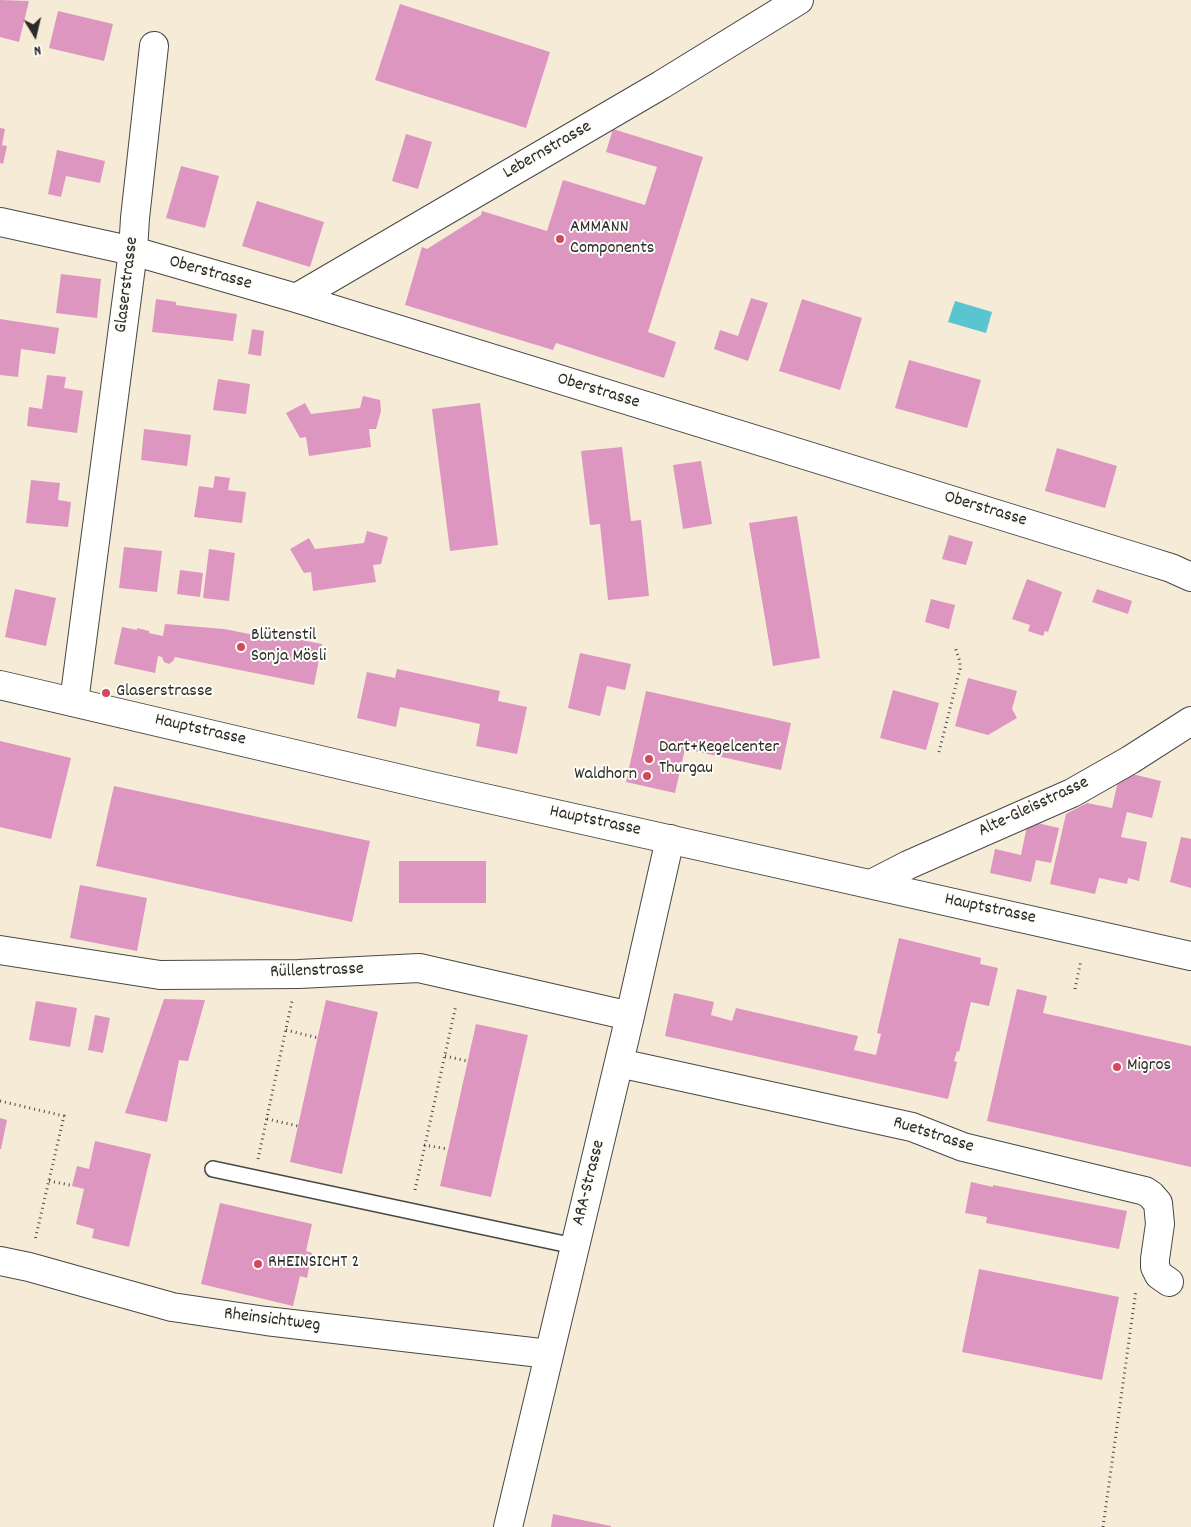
<!DOCTYPE html>
<html>
<head>
<meta charset="utf-8">
<style>
  body { margin:0 }
  #map { position:relative; width:1191px; height:1527px; overflow:hidden; background:#f6ebd7; font-family:Dekko,sans-serif }
  canvas { display:block }
  .north { position:absolute; left:10px; top:10px; width:50px; height:50px; -webkit-text-stroke:4px #fdfcf7; paint-order:stroke; rotate:171deg; font-size:14px; font-weight:700; line-height:20px; text-align:center; color:#2b2b2b }
  .north::after { content:''; display:block; margin:auto; width:18px; height:22px; background:#2b2b2b; clip-path:polygon(50% 0,100% 100%,50% 72%,0 100%) }
</style>
</head>
<body>
<div id="map">
<canvas width="1191" height="1527"></canvas>
<div class="north">N</div>
</div>
<script>
const g = document.querySelector('canvas').getContext('2d');
g.lineJoin = 'round';
function fillPath(path, color) {
  g.fillStyle = color;
  g.fill(path, 'evenodd');
}
function shape(rows) {
  const path = new Path2D();
  for (const r of rows) {
    path.moveTo(r[0], r[1]);
    for (let i = 2; i < r.length; i += 2) path.lineTo(r[i], r[i + 1]);
  }
  return path;
}
function trace(path, color, width, dash) {
  g.strokeStyle = color;
  g.lineWidth = width;
  g.lineCap = dash ? 'butt' : 'round';
  g.setLineDash(dash || []);
  g.stroke(path);
}
function drawText(font, color, halo, rows, align = 'center') {
  g.font = font + ' Dekko,sans-serif';
  g.lineWidth = 4;
  g.setLineDash([]);
  g.textBaseline = 'middle';
  g.strokeStyle = halo;
  g.fillStyle = color;
  for (const [text, x, y, turn = 0] of rows) {
    g.save();
    g.translate(x, y);
    g.rotate((+turn || 0) * Math.PI / 180);
    g.textAlign = isNaN(turn) ? turn : align;
    if (halo) g.strokeText(text, 0, 0);
    g.fillText(text, 0, 0);
    g.restore();
  }
}
fillPath(shape([
  [955,301,992,312,986,333,948,322]
]), '#59c5d0');
fillPath(shape([
  [0,0,29,1,19,42,0,37],
  [400,4,550,52,526,128,375,80],
  [58,11,113,24,104,61,49,48],
  [0,128,5,129,2,145,7,146,3,164,0,163],
  [613,129,703,157,648,332,676,342,664,378,556,343,553,350,405,305,422,247,427,249,481,215,482,211,547,231,563,180,645,205,657,167,606,152],
  [406,134,432,142,418,189,392,181],
  [57,150,105,161,100,183,66,176,61,197,48,194],
  [181,166,219,176,205,228,166,218],
  [257,201,324,222,310,267,242,246],
  [61,274,101,279,97,318,56,313],
  [751,298,768,303,748,361,714,349,720,330,738,336],
  [156,299,176,302,176,305,237,314,233,341,152,332],
  [802,299,862,318,840,390,779,371],
  [0,319,59,328,55,354,21,349,18,377,0,375],
  [252,329,264,331,261,356,248,354],
  [909,360,981,380,967,428,895,408],
  [47,375,66,377,64,388,83,391,77,433,27,426,29,407,42,409],
  [218,379,250,384,246,414,213,410],
  [363,396,380,400,381,411,376,429,369,429,371,447,309,456,306,437,300,438,286,413,305,403,311,414,360,408],
  [480,403,498,545,450,551,432,409],
  [144,429,191,435,187,466,141,460],
  [622,447,631,521,641,520,649,596,608,600,600,524,590,525,581,451],
  [1057,448,1117,466,1105,508,1045,491],
  [701,461,712,524,683,529,673,465],
  [215,476,230,478,228,490,246,492,242,523,194,517,199,486,213,488],
  [31,480,60,483,58,500,71,502,68,527,26,523],
  [797,516,820,658,773,666,749,523],
  [367,531,388,537,381,564,373,565,376,582,313,591,311,572,304,573,290,549,309,538,315,549,364,543],
  [949,535,973,542,966,565,942,559],
  [124,547,162,551,157,592,119,588],
  [209,549,235,553,229,601,203,598],
  [180,570,203,573,200,597,177,594],
  [1027,579,1062,592,1048,632,1045,631,1043,636,1028,631,1030,625,1012,619],
  [15,589,56,598,46,646,5,637],
  [1097,589,1132,601,1128,614,1092,602],
  [931,599,955,605,949,629,925,622],
  [165,624,224,629,275,639,276,635,322,644,314,685,175,657,173,661,169,664,164,662,162,657,158,656,155,673,114,664,122,627,137,630,137,628,149,631,149,633,163,636],
  [580,653,631,664,625,690,607,686,600,716,568,708],
  [397,669,500,691,498,701,527,707,517,754,476,746,480,724,400,707,396,727,357,718,367,672,395,678],
  [968,678,1017,691,1012,709,1017,718,988,735,955,726],
  [893,690,939,703,926,750,880,738],
  [646,691,791,723,781,770,685,749,675,793,626,782],
  [0,741,71,758,51,839,0,827],
  [1132,774,1161,781,1152,818,1127,812,1121,837,1147,842,1139,881,1128,878,1127,884,1099,878,1095,894,1050,884,1066,814,1087,803,1112,808,1118,781],
  [114,786,370,841,352,922,96,866],
  [1028,821,1059,828,1051,863,1036,860,1031,882,990,873,995,849,1021,855],
  [1181,837,1191,839,1191,888,1170,882],
  [399,861,486,861,486,903,399,903],
  [80,885,147,898,137,951,70,938],
  [899,938,981,958,980,964,998,968,989,1006,971,1002,959,1052,957,1051,954,1061,957,1062,948,1099,665,1036,674,993,714,1002,711,1015,732,1021,736,1008,858,1036,854,1050,876,1055,881,1034,877,1033],
  [1017,989,1047,996,1043,1013,1191,1046,1191,1167,987,1121],
  [164,999,205,1000,188,1061,179,1060,167,1122,125,1113],
  [326,1000,378,1012,342,1174,290,1162],
  [36,1001,77,1008,70,1047,29,1040],
  [95,1015,110,1018,103,1053,88,1050],
  [476,1024,528,1035,491,1197,440,1186],
  [0,1118,7,1120,1,1149,0,1149],
  [95,1141,151,1154,129,1247,92,1238,94,1229,76,1224,84,1189,72,1186,77,1166,89,1169],
  [971,1182,993,1187,993,1185,1127,1211,1119,1249,986,1223,987,1217,965,1213],
  [220,1203,312,1224,306,1251,312,1253,307,1278,300,1276,293,1306,201,1284],
  [979,1269,1119,1297,1102,1380,962,1352],
  [553,1514,611,1526,611,1527,551,1527]
]), '#dd96c0');
const service = shape([
  [213,1169,574,1246]
]);
const minor = shape([
  [0,222,133,251,296,298,1142,559,1171,568,1191,577],
  [296,298,661,85,799,0],
  [74,702,133,251,135,218,154,46],
  [871,884,908,865,1072,793,1130,760,1191,721],
  [0,950,160,975,299,974,419,968,630,1016],
  [619,1063,912,1127,963,1147,1145,1191,1151,1195,1158,1203,1160,1224,1155,1259,1155,1267,1159,1275,1169,1282],
  [0,1261,29,1267,172,1307,266,1321,549,1354],
  [508,1527,630,1016,670,839]
]);
const tertiary = shape([
  [0,685,431,786,1191,956]
]);
trace(service, '#494845', 18);
trace(minor, '#494845', 30);
trace(tertiary, '#494845', 30);
trace(shape([
  [939,752,960,669,960,662,955,647],
  [1075,989,1081,960],
  [286,1030,318,1038],
  [445,1056,467,1061],
  [0,1101,64,1116,35,1240],
  [267,1119,298,1126],
  [424,1145,448,1149],
  [258,1159,292,1001],
  [49,1181,70,1185],
  [415,1190,456,1005],
  [1103,1527,1136,1290]
]), '#494845', 3, [1, 4]);
trace(service, '#fff', 15);
trace(minor, '#fff', 28);
trace(tertiary, '#fff', 28);
for (const [x, y, r, color] of [
  [560,239,5,"#d1495b"],
  [241,647,5,"#d1495b"],
  [106,693,5,"#d1495b"],
  [649,759,5,"#d1495b"],
  [647,776,5,"#d1495b"],
  [1117,1067,5,"#d1495b"],
  [258,1264,5,"#d1495b"]
]) {
  const dot = new Path2D();
  dot.arc(x, y, r, 0, 2 * Math.PI);
  g.fillStyle = color;
  g.fill(dot);
  trace(dot, '#fdfcf7', 2);
}
drawText('18px', '#2b2b2b', '#fdfcf7', [
  ["Lebernstrasse",548,151,-30],
  ["Oberstrasse",210,274,16],
  ["Glaserstrasse",128,285,-83],
  ["Oberstrasse",598,392,17],
  ["Oberstrasse",985,510,17],
  ["Hauptstrasse",200,731,13],
  ["Alte-Gleisstrasse",1034,808,-25],
  ["Hauptstrasse",595,822,12],
  ["Hauptstrasse",990,910,12],
  ["Rüllenstrasse",317,972,-2],
  ["Ruetstrasse",933,1136,18],
  ["ARA-Strasse",590,1183,-76],
  ["Rheinsichtweg",272,1321,7]
]);
drawText('18px', '#2b2b2b', '#fdfcf7', [
  ["AMMANN",570,229],
  ["Components",570,250],
  ["Blütenstil",251,637],
  ["Sonja Mösli",251,658],
  ["Glaserstrasse",116,693],
  ["Dart+Kegelcenter",659,749],
  ["Thurgau",659,770],
  ["Waldhorn",637,776,"right"],
  ["Migros",1127,1067],
  ["RHEINSICHT 2",268,1264]
], 'left');
</script>
</body>
</html>
